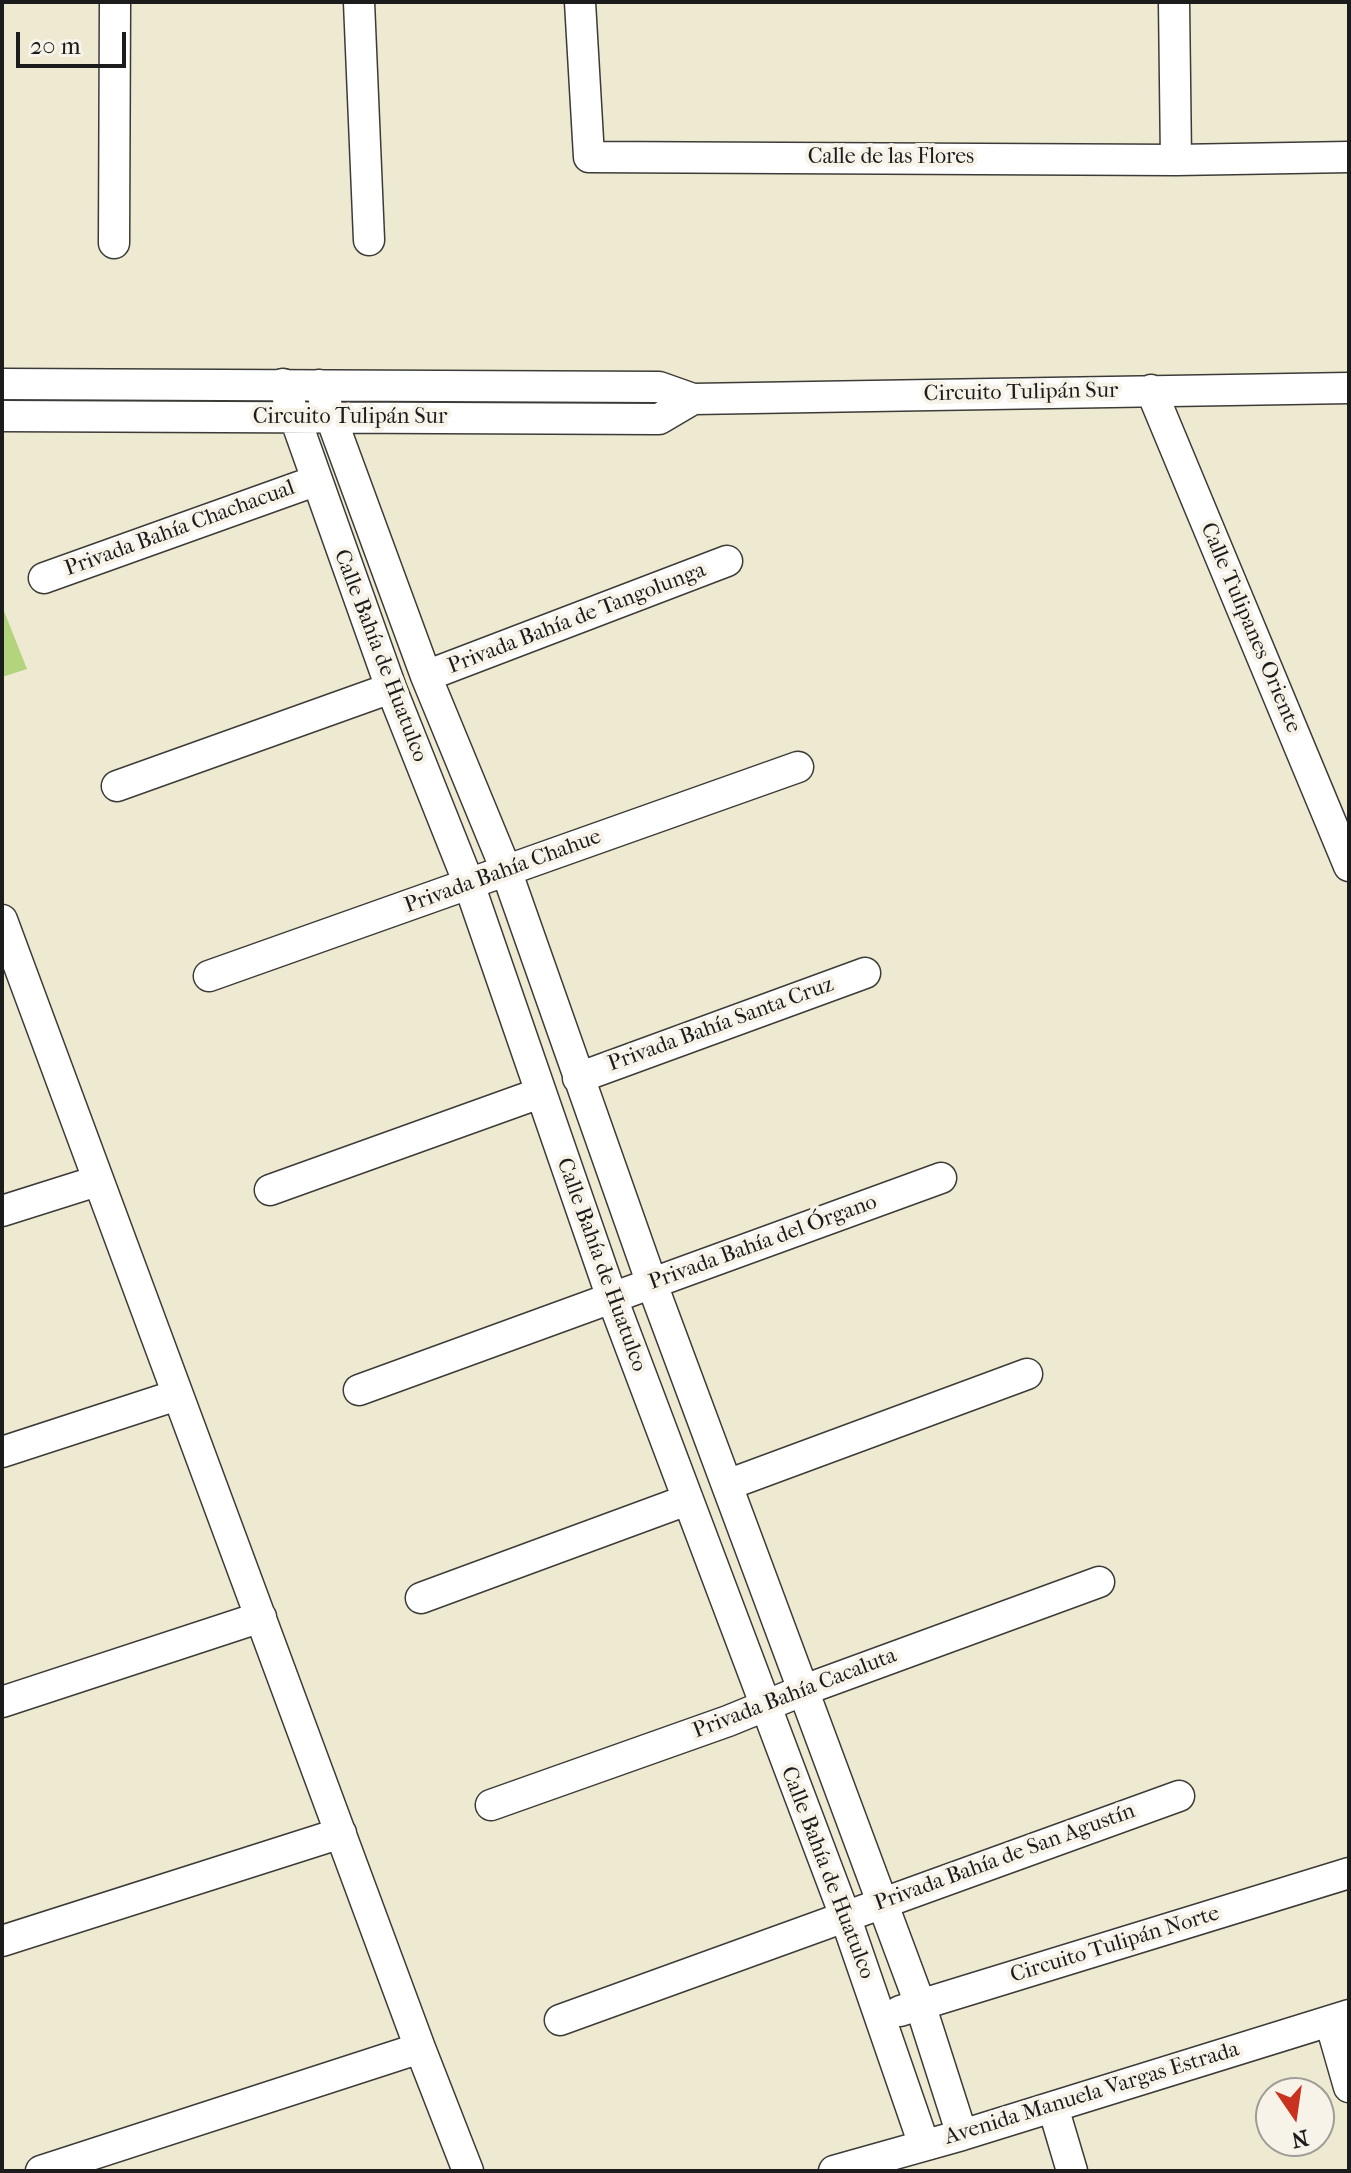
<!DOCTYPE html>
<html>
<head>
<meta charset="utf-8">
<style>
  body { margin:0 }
  #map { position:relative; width:1351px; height:2173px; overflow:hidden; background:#eee9d1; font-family:"IM FELL French Canon",serif }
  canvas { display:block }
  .frame { position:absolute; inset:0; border:4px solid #1c1c1c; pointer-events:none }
  .north { position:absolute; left:1255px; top:2077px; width:80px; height:80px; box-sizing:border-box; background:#f7f3e8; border:2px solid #9f9d96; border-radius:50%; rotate:167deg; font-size:22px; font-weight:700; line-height:32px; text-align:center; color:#1c1c1c }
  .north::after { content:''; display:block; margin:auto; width:28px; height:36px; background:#c8321e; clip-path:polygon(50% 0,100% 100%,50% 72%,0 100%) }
  .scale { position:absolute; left:16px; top:32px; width:110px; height:36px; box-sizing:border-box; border:4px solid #1c1c1c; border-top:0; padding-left:10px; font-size:24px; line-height:28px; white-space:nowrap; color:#1c1c1c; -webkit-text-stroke:6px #f7f3e8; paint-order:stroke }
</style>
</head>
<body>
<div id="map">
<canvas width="1351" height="2173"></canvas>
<div class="frame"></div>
<div class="north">N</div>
<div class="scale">20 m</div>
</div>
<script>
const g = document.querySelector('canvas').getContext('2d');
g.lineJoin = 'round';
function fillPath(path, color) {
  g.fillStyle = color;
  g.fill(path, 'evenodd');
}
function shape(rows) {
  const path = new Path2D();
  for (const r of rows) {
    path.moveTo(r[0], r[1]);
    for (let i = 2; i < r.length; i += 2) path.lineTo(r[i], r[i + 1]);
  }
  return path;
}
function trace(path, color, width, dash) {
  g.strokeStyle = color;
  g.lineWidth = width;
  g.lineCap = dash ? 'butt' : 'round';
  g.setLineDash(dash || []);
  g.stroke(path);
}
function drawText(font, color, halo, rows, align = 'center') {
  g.font = font + ' "IM FELL French Canon",serif';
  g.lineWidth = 8;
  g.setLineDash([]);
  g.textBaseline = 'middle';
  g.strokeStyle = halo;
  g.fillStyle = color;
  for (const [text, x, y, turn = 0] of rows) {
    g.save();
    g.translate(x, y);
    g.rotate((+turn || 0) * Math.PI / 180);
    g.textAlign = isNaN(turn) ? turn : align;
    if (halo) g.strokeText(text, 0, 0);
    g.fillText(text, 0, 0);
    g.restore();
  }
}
fillPath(shape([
  [2,606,27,669,2,677]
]), '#b3d47c');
const street = shape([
  [359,2,369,240],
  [580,2,589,157,1176,160,1349,157],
  [1174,2,1176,160],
  [114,243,115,2],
  [2,384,659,387,693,399,1349,388],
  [283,384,391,688,469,884,612,1298,845,1916,924,2145],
  [319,385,426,676,506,870,652,1284,920,2004,962,2135],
  [1151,390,1349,866],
  [2,416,659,419,693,399],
  [44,578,315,481],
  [426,676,727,561],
  [117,786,391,688],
  [2,920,420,2048,468,2171],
  [209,976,798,767],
  [578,1078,865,973],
  [270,1190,540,1093],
  [2,1211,97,1181],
  [359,1390,941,1178],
  [2,1452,177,1395],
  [727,1485,1027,1374],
  [421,1598,687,1500],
  [2,1702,261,1617],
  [491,1805,728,1721,804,1690,1099,1582],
  [2,1941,341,1833],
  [900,2011,1349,1873],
  [560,2020,1179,1796],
  [1330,2021,1349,2087],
  [1053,2107,1072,2171],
  [41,2171,420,2048],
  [834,2171,962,2135,1349,2015]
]);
trace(street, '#3c3b37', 33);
trace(street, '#fff', 30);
drawText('22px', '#1c1c1c', '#f7f3e8', [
  ["Calle de las Flores",891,158],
  ["Circuito Tulipán Sur",1021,393,-1],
  ["Circuito Tulipán Sur",350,418],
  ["Privada Bahía Chachacual",180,529,-20],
  ["Privada Bahía de Tangolunga",577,619,-21],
  ["Calle Tulipanes Oriente",1250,628,67],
  ["Calle Bahía de Huatulco",380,656,69],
  ["Privada Bahía Chahue",503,872,-20],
  ["Privada Bahía Santa Cruz",721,1025,-20],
  ["Privada Bahía del Órgano",763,1243,-20],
  ["Calle Bahía de Huatulco",601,1265,70],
  ["Privada Bahía Cacaluta",795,1694,-21],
  ["Privada Bahía de San Agustín",1005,1858,-20],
  ["Calle Bahía de Huatulco",827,1873,69],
  ["Circuito Tulipán Norte",1115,1945,-17],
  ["Avenida Manuela Vargas Estrada",1092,2094,-17]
]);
</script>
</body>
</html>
